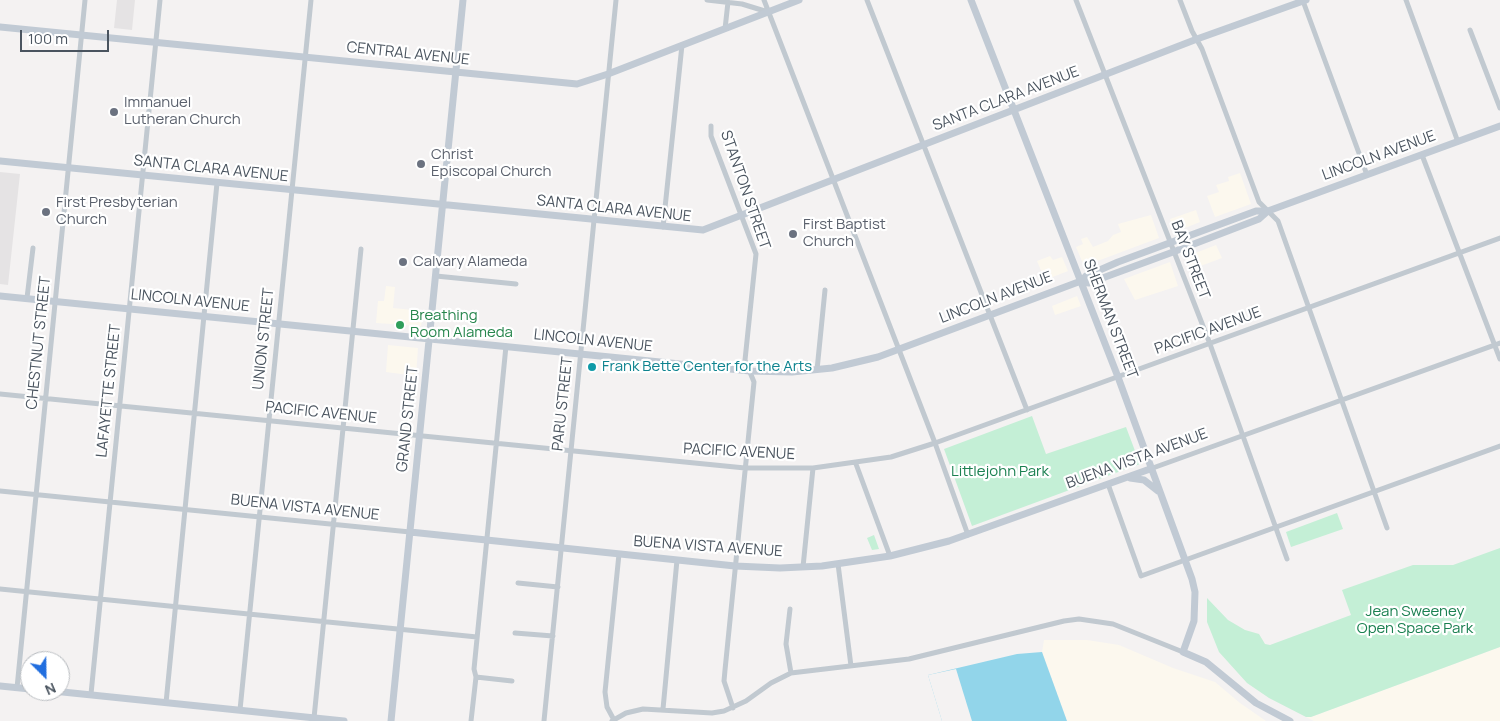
<!DOCTYPE html>
<html>
<head>
<meta charset="utf-8">
<style>
  body { margin:0 }
  #map { position:relative; width:1500px; height:721px; overflow:hidden; background:#f4f2f2; font-family:Manrope,sans-serif }
  canvas { display:block }
  .north { position:absolute; left:20px; top:651px; width:50px; height:50px; box-sizing:border-box; background:#fff; border:1px solid #b7bbbf; border-radius:50%; rotate:157deg; font-size:14px; font-weight:700; line-height:20px; text-align:center; color:#4a545f }
  .north::after { content:''; display:block; margin:auto; width:18px; height:22px; background:#216edf; clip-path:polygon(50% 0,100% 100%,50% 72%,0 100%) }
  .scale { position:absolute; left:20px; top:30px; width:89px; height:22px; box-sizing:border-box; border:2px solid #4a545f; border-top:0; padding-left:6px; font-size:15px; line-height:18px; white-space:nowrap; color:#4a545f; -webkit-text-stroke:4px #fff; paint-order:stroke }
</style>
</head>
<body>
<div id="map">
<canvas width="1500" height="721"></canvas>
<div class="north">N</div>
<div class="scale">100 m</div>
</div>
<script>
const g = document.querySelector('canvas').getContext('2d');
g.lineJoin = 'round';
function fillPath(path, color) {
  g.fillStyle = color;
  g.fill(path, 'evenodd');
}
function shape(rows) {
  const path = new Path2D();
  for (const r of rows) {
    path.moveTo(r[0], r[1]);
    for (let i = 2; i < r.length; i += 2) path.lineTo(r[i], r[i + 1]);
  }
  return path;
}
function trace(path, color, width, dash) {
  g.strokeStyle = color;
  g.lineWidth = width;
  g.lineCap = dash ? 'butt' : 'round';
  g.setLineDash(dash || []);
  g.stroke(path);
}
function drawText(font, color, halo, rows, align = 'center') {
  g.font = font + ' Manrope,sans-serif';
  g.lineWidth = 4.5;
  g.setLineDash([]);
  g.textBaseline = 'middle';
  g.strokeStyle = halo;
  g.fillStyle = color;
  for (const [text, x, y, turn = 0] of rows) {
    g.save();
    g.translate(x, y);
    g.rotate((+turn || 0) * Math.PI / 180);
    g.textAlign = isNaN(turn) ? turn : align;
    if (halo) g.strokeText(text, 0, 0);
    g.fillText(text, 0, 0);
    g.restore();
  }
}
fillPath(shape([
  [1240,173,1251,204,1215,217,1207,196,1219,192,1216,185,1229,181,1228,177],
  [1196,210,1200,222,1175,232,1170,219],
  [1151,215,1159,238,1084,266,1076,247,1083,244,1081,239,1087,237,1093,247,1108,241,1113,235,1121,232,1118,224],
  [1216,245,1222,258,1190,270,1185,257],
  [1050,256,1053,260,1062,257,1068,271,1045,280,1037,261],
  [1170,262,1178,286,1135,300,1124,279],
  [386,286,395,287,393,308,423,311,421,326,376,323,378,301,384,301],
  [1077,296,1081,306,1055,315,1052,306],
  [388,345,418,348,416,376,386,372],
  [1044,640,1087,640,1119,645,1173,668,1215,682,1240,703,1266,721,1067,721,1042,652],
  [1500,647,1500,721,1314,721,1306,717,1311,717]
]), '#fcf8ee');
fillPath(shape([
  [117,0,135,0,132,30,114,28],
  [0,172,20,174,8,285,0,284]
]), '#e5e3e4');
fillPath(shape([
  [1032,416,1046,454,1126,427,1140,464,972,526,944,449],
  [1337,513,1343,529,1291,547,1286,532],
  [874,535,879,549,872,550,867,538],
  [1500,548,1500,647,1311,717,1306,717,1269,698,1247,683,1219,652,1207,622,1207,598,1228,620,1245,630,1259,634,1265,644,1270,645,1351,615,1342,590,1413,565,1453,565]
]), '#c4efd6');
fillPath(shape([
  [1042,652,1067,721,942,721,928,675,1017,654]
]), '#92d5ea');
fillPath(shape([
  [956,669,972,721,942,721,928,675]
]), '#f4f2f2');
trace(shape([
  [707,0,742,4,768,12],
  [764,0,935,443,968,535],
  [867,0,1027,410],
  [1076,0,1210,344,1287,559],
  [1180,0,1192,31,1202,49,1259,202,1278,221,1387,528],
  [1406,0,1458,142],
  [1303,1,1367,175],
  [725,29,728,2],
  [1470,30,1500,108],
  [711,126,711,136,756,254,745,360,754,382,725,670,724,681,733,708],
  [1422,155,1500,359],
  [663,227,682,45],
  [436,276,516,284],
  [27,298,33,248],
  [817,370,825,290],
  [0,394,745,468,813,468,891,457,935,443,1500,238],
  [856,464,890,556],
  [1150,469,1500,343],
  [1108,484,1141,576,1500,446],
  [0,491,410,532],
  [838,564,851,666],
  [803,567,813,468],
  [518,583,558,587],
  [0,589,477,637],
  [790,609,786,644,791,673],
  [515,633,553,636],
  [476,677,512,681],
  [17,688,85,0],
  [91,694,160,0],
  [166,703,217,183],
  [663,709,677,560],
  [240,710,311,0],
  [314,718,361,249],
  [614,720,607,707,605,692,619,554],
  [471,721,476,677,474,669,506,346],
  [544,721,616,0],
  [612,721,626,713,643,709,712,713,724,711,746,701,771,683,791,673,909,659,1064,621,1079,619,1113,624,1183,652]
]), '#c1c9d0', 5);
trace(shape([
  [971,0,1118,377,1192,579,1195,592,1194,621,1183,652,1206,662,1256,703,1290,721],
  [0,27,577,84,608,74,799,0],
  [0,161,703,230,1197,39,1306,0],
  [1081,281,1089,283,1173,252,1259,219,1268,211,1500,126],
  [0,296,750,371,792,372,832,368,878,357,1081,281,1086,276,1118,262,1256,211,1268,211],
  [1130,478,1144,480,1158,491],
  [410,532,735,566,780,568,822,566,890,556,949,541,1150,469],
  [0,686,30,689],
  [53,691,344,721],
  [391,721,463,0]
]), '#c1cad4', 7);
for (const [x, y, r, color] of [
  [114,112,5,"#6b7280"],
  [421,164,5,"#6b7280"],
  [46,212,5,"#6b7280"],
  [793,234,5,"#6b7280"],
  [403,262,5,"#6b7280"],
  [400,325,5,"#2e9e5b"],
  [592,367,5,"#0f9aa8"]
]) {
  const dot = new Path2D();
  dot.arc(x, y, r, 0, 2 * Math.PI);
  g.fillStyle = color;
  g.fill(dot);
  trace(dot, '#fff', 2);
}
drawText('15px', '#4a545f', '#fff', [
  ["CENTRAL AVENUE",408,54,6],
  ["SANTA CLARA AVENUE",1006,99,-21],
  ["LINCOLN AVENUE",1379,156,-20],
  ["SANTA CLARA AVENUE",211,169,6],
  ["STANTON STREET",745,190,71],
  ["SANTA CLARA AVENUE",614,209,6],
  ["BAY STREET",1190,260,69],
  ["LINCOLN AVENUE",996,298,-21],
  ["LINCOLN AVENUE",190,301,6],
  ["SHERMAN STREET",1110,319,69],
  ["PACIFIC AVENUE",1208,331,-20],
  ["UNION STREET",264,339,-84],
  ["LINCOLN AVENUE",593,341,6],
  ["CHESTNUT STREET",39,343,-84],
  ["LAFAYETTE STREET",109,391,-84],
  ["PARU STREET",563,404,-84],
  ["PACIFIC AVENUE",321,413,6],
  ["GRAND STREET",408,419,-84],
  ["PACIFIC AVENUE",739,452,3],
  ["BUENA VISTA AVENUE",1137,459,-20],
  ["BUENA VISTA AVENUE",305,508,6],
  ["BUENA VISTA AVENUE",708,547,4]
]);
drawText('15px', '#5b616d', '#fff', [
  ["Immanuel",124,103],
  ["Lutheran Church",124,120],
  ["Christ",431,155],
  ["Episcopal Church",431,172],
  ["First Presbyterian",56,203],
  ["Church",56,220],
  ["First Baptist",803,225],
  ["Church",803,242],
  ["Calvary Alameda",413,262]
], 'left');
drawText('15px', '#27864d', '#fff', [
  ["Breathing",410,316],
  ["Room Alameda",410,333]
], 'left');
drawText('15px', '#0d838f', '#fff', [
  ["Frank Bette Center for the Arts",602,367]
], 'left');
drawText('15px', '#1b8051', '#fff', [
  ["Littlejohn Park",1000,472],
  ["Jean Sweeney",1415,612],
  ["Open Space Park",1415,629]
]);
</script>
</body>
</html>
